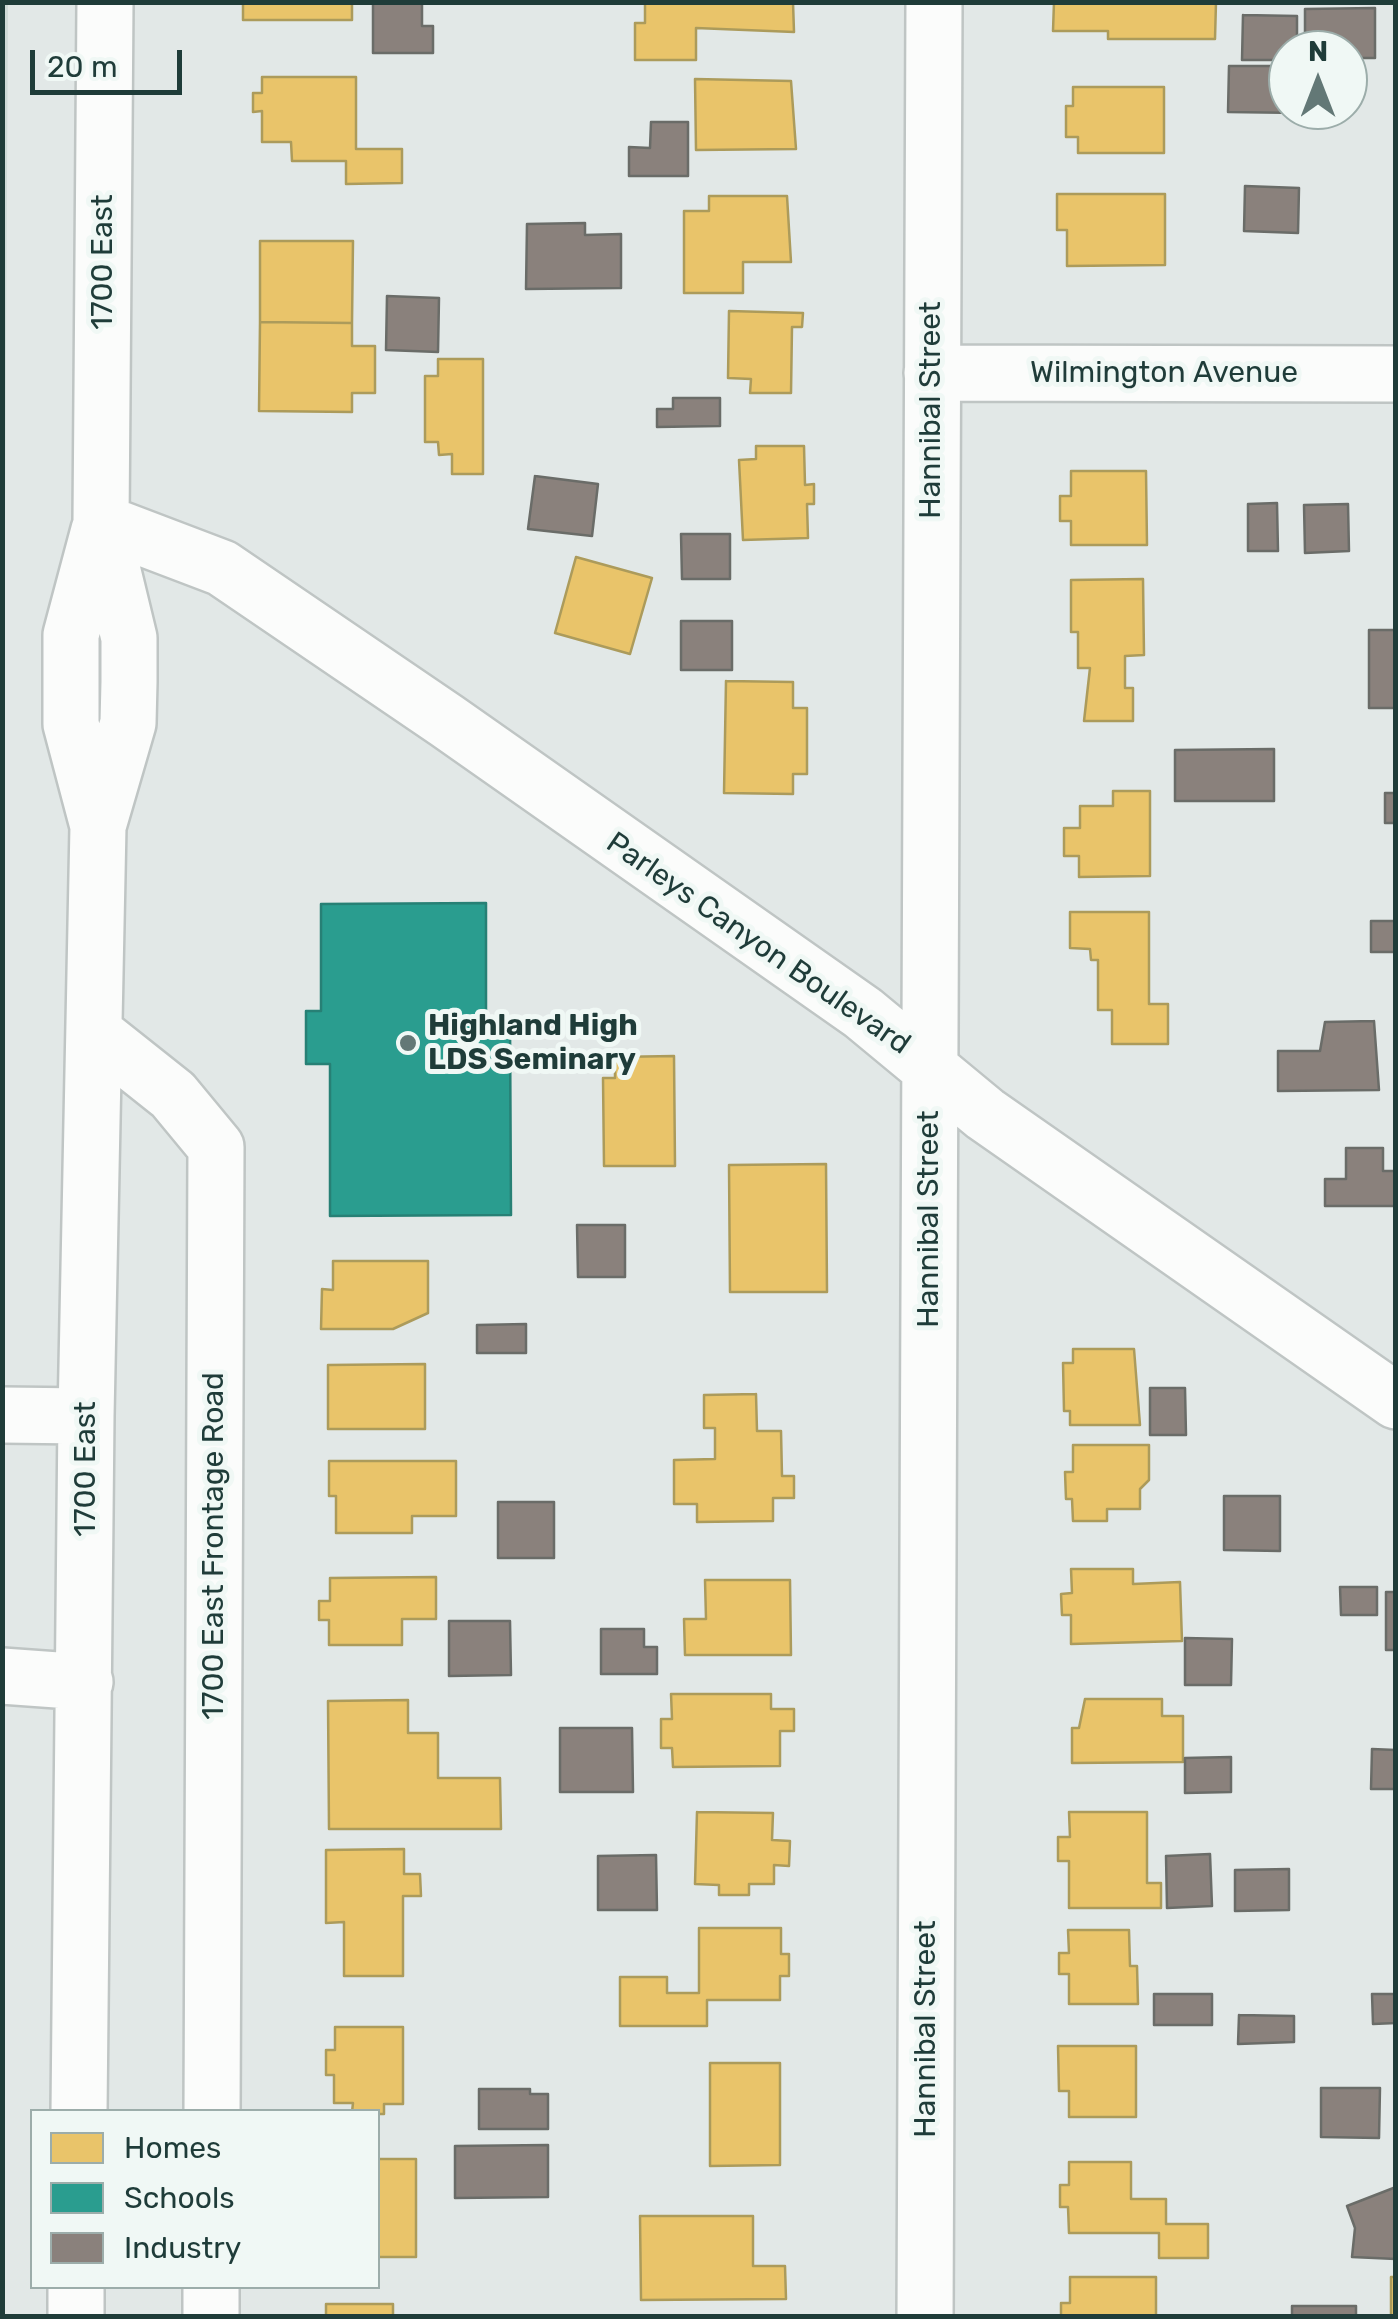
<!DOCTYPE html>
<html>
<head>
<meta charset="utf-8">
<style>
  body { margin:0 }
  #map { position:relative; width:1398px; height:2319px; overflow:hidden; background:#e2e8e7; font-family:Rubik,sans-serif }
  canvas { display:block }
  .frame { position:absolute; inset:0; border:5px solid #1f3c39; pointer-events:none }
  .legend { position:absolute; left:30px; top:2109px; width:350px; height:180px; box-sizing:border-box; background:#f0f8f5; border:2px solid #9cadaa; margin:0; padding:12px 18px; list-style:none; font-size:30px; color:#1f3c39 }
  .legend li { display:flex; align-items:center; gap:20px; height:50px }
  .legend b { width:50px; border:2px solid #9cadaa }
  .north { position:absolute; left:1268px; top:30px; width:100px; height:100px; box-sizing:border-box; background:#f0f8f5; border:2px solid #9cadaa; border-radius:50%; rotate:0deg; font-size:28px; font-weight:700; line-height:40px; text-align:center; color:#1f3c39 }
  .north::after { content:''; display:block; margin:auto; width:35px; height:45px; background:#637876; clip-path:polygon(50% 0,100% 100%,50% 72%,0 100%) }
  .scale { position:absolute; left:30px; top:50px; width:152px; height:45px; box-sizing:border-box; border:5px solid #1f3c39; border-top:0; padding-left:12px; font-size:30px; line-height:35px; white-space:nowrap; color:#1f3c39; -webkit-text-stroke:8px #f0f8f5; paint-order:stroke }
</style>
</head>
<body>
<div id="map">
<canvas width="1398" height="2319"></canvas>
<div class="frame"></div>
<ul class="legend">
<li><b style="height:28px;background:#e9c46a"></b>Homes</li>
<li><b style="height:28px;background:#2a9d8f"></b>Schools</li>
<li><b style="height:28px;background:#8a817c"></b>Industry</li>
</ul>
<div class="north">N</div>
<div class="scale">20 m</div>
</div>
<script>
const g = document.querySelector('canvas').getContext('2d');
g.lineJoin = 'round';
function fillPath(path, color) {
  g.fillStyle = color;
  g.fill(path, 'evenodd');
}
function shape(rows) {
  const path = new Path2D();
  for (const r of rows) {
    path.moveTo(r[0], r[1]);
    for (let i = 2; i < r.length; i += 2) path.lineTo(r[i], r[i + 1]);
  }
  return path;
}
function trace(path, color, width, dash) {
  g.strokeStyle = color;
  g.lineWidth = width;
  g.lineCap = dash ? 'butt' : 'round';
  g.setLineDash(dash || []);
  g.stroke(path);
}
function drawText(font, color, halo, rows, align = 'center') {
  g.font = font + ' Rubik,sans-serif';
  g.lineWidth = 10;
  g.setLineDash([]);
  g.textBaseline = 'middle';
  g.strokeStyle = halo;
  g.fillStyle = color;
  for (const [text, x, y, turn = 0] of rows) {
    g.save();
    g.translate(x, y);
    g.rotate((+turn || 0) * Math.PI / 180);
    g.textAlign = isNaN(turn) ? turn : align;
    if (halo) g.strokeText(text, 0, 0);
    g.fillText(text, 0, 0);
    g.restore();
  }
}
fillPath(shape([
  [8,3,6,344,3,893,2,3]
]), '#cfdad7');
const homes = shape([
  [243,2,352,2,352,20,243,20,243,2],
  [645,2,793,2,794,32,696,28,696,60,635,60,635,23,645,23,645,2],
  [1054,2,1216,2,1215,39,1108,39,1108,31,1053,31,1054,2],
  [262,77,356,77,356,149,402,149,402,183,346,184,346,161,292,161,291,142,262,142,262,111,253,112,253,93,262,93,262,77],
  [695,79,791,81,796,149,696,150,695,79],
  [1073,87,1164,87,1164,153,1078,153,1078,137,1066,137,1066,106,1073,106,1073,87],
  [1057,194,1165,194,1165,265,1067,266,1067,230,1057,230,1057,194],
  [709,196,787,196,791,262,743,262,743,293,684,293,684,211,709,211,709,196],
  [260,241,353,241,352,323,260,322,260,241],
  [729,311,803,313,802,327,792,327,791,393,750,393,751,379,728,378,729,311],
  [260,322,352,323,352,346,375,346,375,393,352,393,352,412,259,411,260,322],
  [438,359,483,359,483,474,452,474,452,454,439,455,438,442,425,442,425,376,438,376,438,359],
  [756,446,804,446,805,485,814,484,814,504,807,504,808,538,743,540,739,460,756,459,756,446],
  [1071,471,1146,471,1147,545,1071,545,1071,521,1060,521,1060,496,1071,496,1071,471],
  [576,557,652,578,630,654,555,633,576,557],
  [1143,579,1144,655,1125,656,1125,688,1133,688,1133,721,1084,721,1090,668,1078,668,1078,632,1071,632,1071,580,1143,579],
  [726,681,793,682,793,708,807,708,807,774,793,774,793,794,724,793,726,681],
  [1113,791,1150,791,1150,876,1079,877,1079,856,1064,856,1064,828,1080,828,1080,806,1113,806,1113,791],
  [1070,912,1149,912,1149,1004,1168,1004,1168,1044,1112,1044,1112,1010,1098,1010,1098,960,1091,960,1090,949,1070,948,1070,912],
  [674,1056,675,1166,604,1166,603,1078,615,1078,615,1057,674,1056],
  [826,1164,827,1292,730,1292,729,1165,826,1164],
  [333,1261,428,1261,428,1313,393,1329,321,1329,322,1289,333,1290,333,1261],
  [1073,1349,1134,1349,1140,1425,1070,1425,1070,1411,1064,1411,1063,1363,1073,1363,1073,1349],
  [425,1364,425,1429,328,1429,328,1365,425,1364],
  [756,1394,757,1431,781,1431,782,1476,794,1476,794,1498,773,1498,773,1521,697,1522,697,1504,674,1504,674,1460,715,1459,715,1428,704,1428,704,1395,756,1394],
  [1073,1445,1149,1445,1149,1480,1140,1489,1140,1509,1107,1509,1107,1521,1073,1521,1072,1499,1066,1499,1065,1472,1073,1472,1073,1445],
  [329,1461,456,1461,456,1516,412,1516,412,1533,336,1533,336,1496,329,1496,329,1461],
  [1071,1569,1133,1569,1133,1584,1180,1582,1182,1641,1071,1644,1071,1615,1062,1615,1061,1594,1072,1593,1071,1569],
  [436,1577,436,1619,402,1619,402,1645,329,1645,329,1620,319,1620,319,1601,330,1601,330,1578,436,1577],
  [705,1580,790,1580,791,1655,685,1655,684,1619,706,1619,705,1580],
  [671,1694,771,1694,771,1709,794,1709,794,1731,780,1731,780,1766,673,1767,672,1748,661,1748,661,1719,672,1719,671,1694],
  [1085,1699,1162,1699,1162,1716,1183,1716,1183,1762,1072,1763,1072,1728,1079,1728,1085,1699],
  [408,1700,408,1733,438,1733,438,1778,500,1778,501,1829,329,1829,328,1701,408,1700],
  [697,1812,773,1813,772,1840,790,1841,789,1866,774,1865,774,1884,749,1884,749,1895,719,1895,719,1885,695,1884,697,1812],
  [1069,1812,1147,1812,1147,1883,1161,1883,1161,1908,1069,1908,1069,1861,1058,1861,1058,1837,1070,1837,1069,1812],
  [404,1849,404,1874,420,1874,421,1896,403,1896,403,1976,344,1976,344,1922,326,1923,326,1850,404,1849],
  [699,1928,781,1928,781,1954,789,1954,789,1976,780,1976,780,2000,707,2000,707,2026,620,2026,620,1977,667,1977,667,1993,699,1993,699,1928],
  [1068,1930,1129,1930,1130,1966,1137,1966,1138,2004,1069,2004,1069,1974,1059,1974,1059,1953,1069,1953,1068,1930],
  [335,2027,403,2027,403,2104,384,2104,384,2114,378,2114,352,2112,353,2103,334,2103,334,2075,326,2075,326,2050,335,2050,335,2027],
  [1058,2046,1136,2046,1136,2117,1069,2117,1069,2091,1059,2091,1058,2046],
  [710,2063,780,2063,780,2165,710,2166,710,2063],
  [378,2159,416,2159,416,2257,378,2257,378,2159],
  [1069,2162,1131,2162,1131,2199,1166,2199,1166,2224,1208,2224,1208,2258,1159,2258,1159,2233,1069,2233,1068,2207,1060,2207,1060,2185,1069,2185,1069,2162],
  [640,2216,753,2216,753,2266,785,2266,786,2299,641,2300,640,2216],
  [1070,2277,1156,2277,1156,2316,1061,2316,1061,2303,1070,2303,1070,2277],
  [1391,2277,1396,2277,1396,2316,1391,2316,1391,2277],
  [326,2304,393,2304,393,2316,326,2316,326,2304]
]);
fillPath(homes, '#e9c46a');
trace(homes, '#ac9b5b', 2.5);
const schools = shape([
  [486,903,486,1021,510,1021,511,1215,330,1216,330,1064,306,1064,306,1011,321,1011,321,904,486,903]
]);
fillPath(schools, '#2a9d8f');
trace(schools, '#278075', 2.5);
const industry = shape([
  [373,2,422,2,422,26,433,26,433,53,373,53,373,2],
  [1375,8,1375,58,1348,58,1348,50,1305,50,1305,9,1375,8],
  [1243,15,1297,16,1297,50,1288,50,1288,60,1242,60,1243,15],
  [1229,66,1288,66,1288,110,1300,113,1228,112,1229,66],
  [651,122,688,122,688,176,629,176,629,147,650,148,651,122],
  [1245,186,1299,188,1298,233,1244,231,1245,186],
  [585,223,585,235,621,234,621,288,526,289,527,224,585,223],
  [387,296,439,298,438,352,386,350,387,296],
  [673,398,720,398,720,426,657,427,657,409,673,409,673,398],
  [535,476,598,484,592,536,528,529,535,476],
  [1277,503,1278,551,1248,551,1248,504,1277,503],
  [1348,504,1349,551,1305,553,1304,505,1348,504],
  [681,534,730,534,730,579,682,579,681,534],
  [681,621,732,621,732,670,681,670,681,621],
  [1369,630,1396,630,1396,708,1369,708,1369,630],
  [1274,749,1274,801,1175,801,1175,750,1274,749],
  [1385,793,1396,793,1396,823,1385,823,1385,793],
  [1371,921,1396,921,1396,952,1371,952,1371,921],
  [1374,1021,1379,1090,1278,1091,1278,1051,1320,1051,1325,1022,1374,1021],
  [1346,1148,1383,1148,1383,1171,1395,1171,1395,1206,1325,1206,1325,1179,1346,1179,1346,1148],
  [577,1225,625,1225,625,1277,578,1277,577,1225],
  [526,1324,526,1353,477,1353,477,1325,526,1324],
  [1150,1388,1185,1388,1186,1435,1150,1435,1150,1388],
  [1224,1496,1280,1496,1280,1551,1224,1550,1224,1496],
  [498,1502,554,1502,554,1558,498,1558,498,1502],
  [1340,1587,1377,1587,1377,1615,1341,1615,1340,1587],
  [1386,1592,1396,1592,1396,1650,1386,1650,1386,1592],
  [449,1621,510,1621,511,1675,449,1676,449,1621],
  [601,1629,644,1629,644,1647,657,1647,657,1674,601,1674,601,1629],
  [1185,1638,1232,1639,1231,1685,1185,1685,1185,1638],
  [560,1728,632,1728,633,1792,560,1792,560,1728],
  [1372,1749,1396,1750,1396,1789,1371,1789,1372,1749],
  [1231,1757,1231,1792,1185,1793,1185,1758,1231,1757],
  [1210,1854,1212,1906,1167,1908,1166,1856,1210,1854],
  [656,1855,657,1910,598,1910,598,1856,656,1855],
  [1289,1869,1289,1910,1235,1911,1235,1870,1289,1869],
  [1154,1994,1212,1994,1212,2025,1154,2025,1154,1994],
  [1372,1994,1396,1994,1396,2023,1373,2024,1372,1994],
  [1239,2015,1294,2016,1294,2042,1238,2044,1239,2015],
  [1321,2088,1380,2088,1379,2138,1321,2137,1321,2088],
  [479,2089,530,2089,530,2094,548,2094,548,2129,479,2129,479,2089],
  [548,2145,548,2197,455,2198,455,2146,548,2145],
  [1396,2187,1396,2259,1352,2257,1355,2228,1347,2206,1396,2187],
  [1292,2306,1356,2306,1356,2316,1292,2316,1292,2306]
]);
fillPath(industry, '#8a817c');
trace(industry, '#6a6c68', 2.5);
const minor = shape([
  [932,373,1396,374],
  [101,522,222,568,447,721,863,1013,985,1114,1396,1401],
  [98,826,71,724,71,635,99,530],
  [95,1033,173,1095,216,1147,212,2112],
  [2,1415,86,1416],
  [2,1676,85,1682],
  [79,2112,86,1416,98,826,128,723,129,682,129,638,101,522,105,2],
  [76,2316,76,2286],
  [211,2316,211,2286],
  [925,2316,934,2]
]);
trace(minor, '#bfc5c4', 60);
trace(minor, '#fbfcfb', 55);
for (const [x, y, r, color] of [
  [408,1043,10,"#637876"]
]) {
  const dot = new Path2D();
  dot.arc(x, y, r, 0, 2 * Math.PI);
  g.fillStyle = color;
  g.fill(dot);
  trace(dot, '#f0f8f5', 4);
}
drawText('30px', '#1f3c39', '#f0f8f5', [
  ["1700 East",103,262,-90],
  ["Wilmington Avenue",1164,373],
  ["Hannibal Street",931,410,-90],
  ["Parleys Canyon Boulevard",758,944,35],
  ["Hannibal Street",929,1219,-90],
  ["1700 East",86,1469,-90],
  ["1700 East Frontage Road",214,1546,-90],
  ["Hannibal Street",926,2029,-90]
]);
drawText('bold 30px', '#1f3c39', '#f0f8f5', [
  ["Highland High",428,1026],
  ["LDS Seminary",428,1060]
], 'left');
</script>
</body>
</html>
